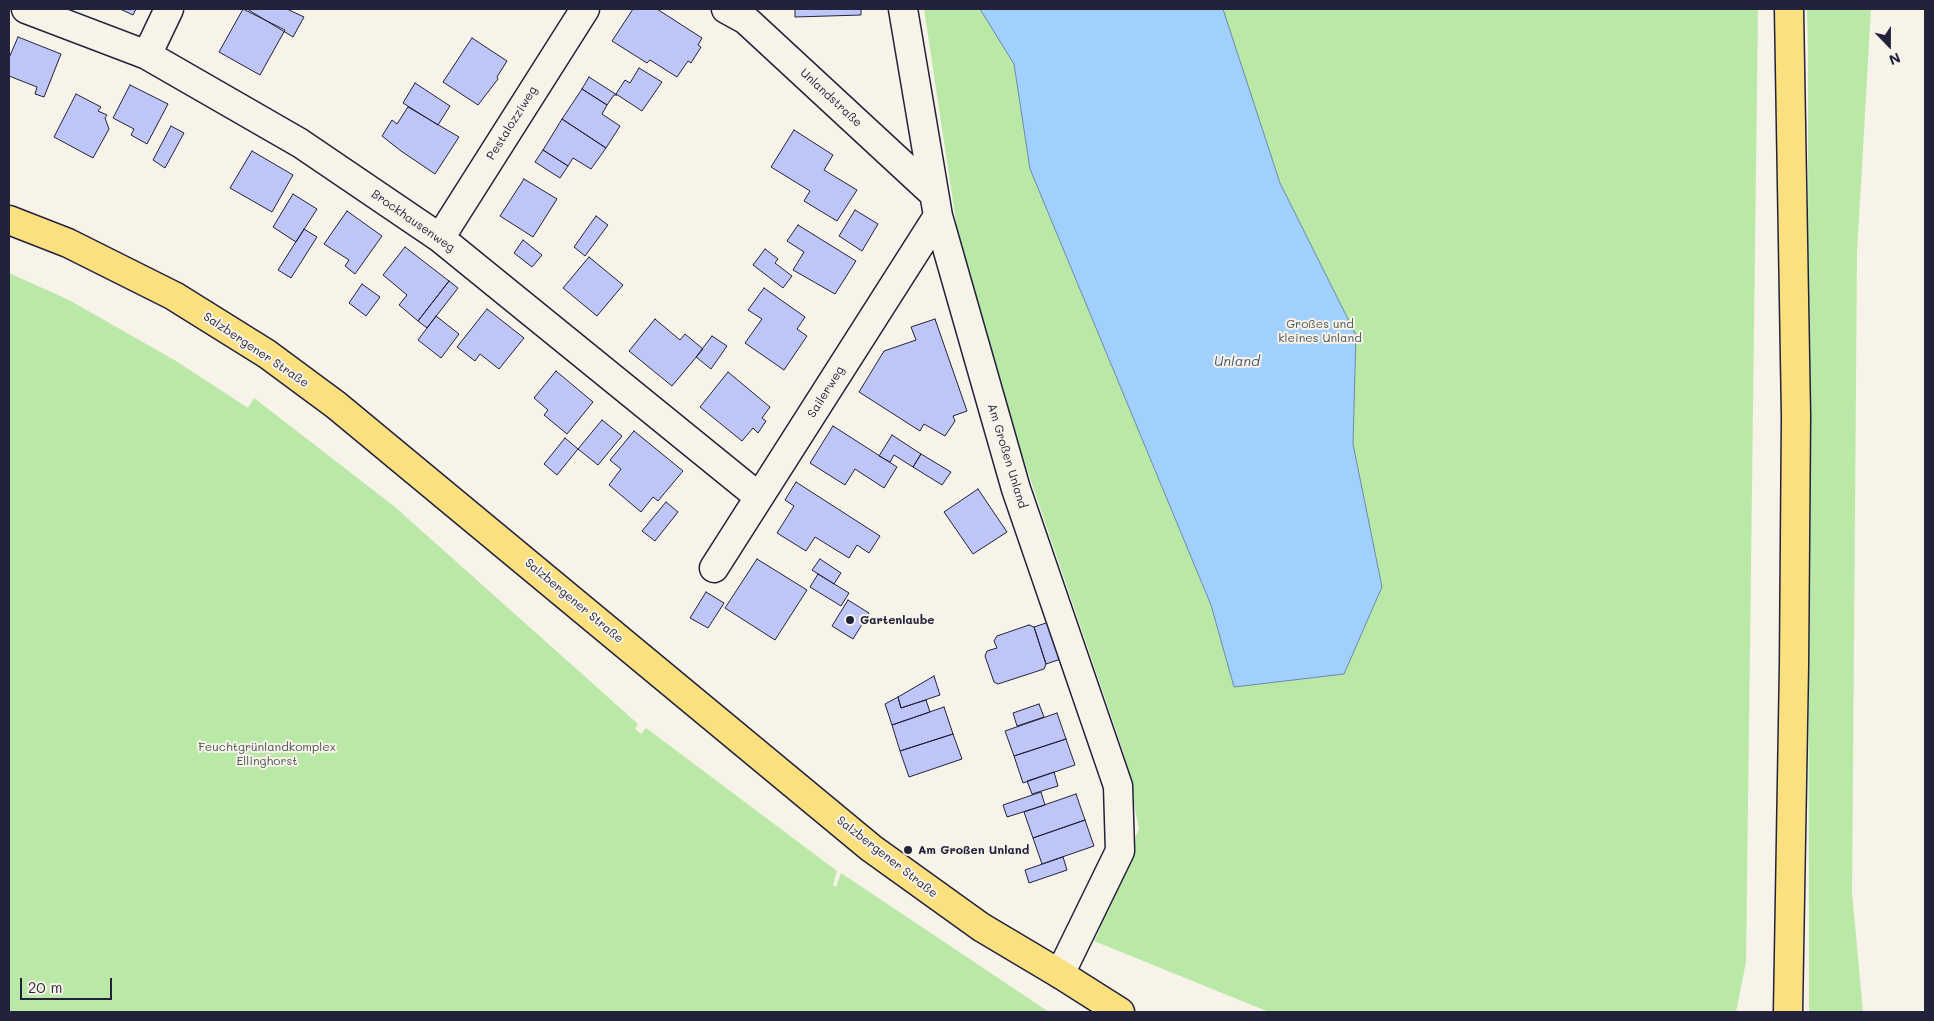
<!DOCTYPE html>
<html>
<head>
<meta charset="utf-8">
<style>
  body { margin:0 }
  #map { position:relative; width:1934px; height:1021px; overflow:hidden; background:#f7f3e8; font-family:Mali,sans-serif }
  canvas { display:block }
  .frame { position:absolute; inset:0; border:10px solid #22223b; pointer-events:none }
  .north { position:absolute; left:1864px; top:20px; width:50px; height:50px; -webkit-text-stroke:4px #f7f3e8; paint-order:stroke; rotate:158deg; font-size:14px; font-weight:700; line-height:20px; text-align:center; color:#22223b }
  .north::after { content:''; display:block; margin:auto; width:18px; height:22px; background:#22223b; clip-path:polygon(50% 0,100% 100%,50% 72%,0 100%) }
  .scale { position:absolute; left:20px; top:978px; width:92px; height:22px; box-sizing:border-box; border:2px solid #22223b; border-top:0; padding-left:6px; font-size:15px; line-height:18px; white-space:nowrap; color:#22223b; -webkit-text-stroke:4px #f7f3e8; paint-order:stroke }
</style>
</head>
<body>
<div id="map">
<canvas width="1934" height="1021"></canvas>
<div class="frame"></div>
<div class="north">N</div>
<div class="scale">20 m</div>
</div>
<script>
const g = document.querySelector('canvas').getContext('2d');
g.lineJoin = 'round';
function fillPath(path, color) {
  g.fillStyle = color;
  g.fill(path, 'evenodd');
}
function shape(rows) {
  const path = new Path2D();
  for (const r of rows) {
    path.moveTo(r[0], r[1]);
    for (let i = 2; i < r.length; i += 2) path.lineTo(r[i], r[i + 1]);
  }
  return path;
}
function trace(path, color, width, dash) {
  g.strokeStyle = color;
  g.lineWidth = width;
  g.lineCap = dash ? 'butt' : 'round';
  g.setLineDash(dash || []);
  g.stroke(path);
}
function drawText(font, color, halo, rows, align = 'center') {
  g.font = font + ' Mali,sans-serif';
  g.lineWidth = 4;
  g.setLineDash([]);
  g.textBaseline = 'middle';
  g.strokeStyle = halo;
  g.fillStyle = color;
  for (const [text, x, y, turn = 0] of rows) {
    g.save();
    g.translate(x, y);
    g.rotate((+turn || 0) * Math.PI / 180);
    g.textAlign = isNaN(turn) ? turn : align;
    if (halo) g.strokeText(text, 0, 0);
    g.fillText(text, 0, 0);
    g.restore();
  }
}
fillPath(shape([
  [924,9,1758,9,1746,962,1736,1012,1269,1012,1094,941,1100,929,1095,926,1139,829,1124,754,981,334,960,248],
  [1807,9,1871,9,1857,253,1852,892,1863,1012,1809,1012,1808,47],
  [9,273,69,300,176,361,248,408,254,398,395,507,638,724,635,729,641,734,646,728,837,871,833,885,836,887,841,873,1049,1012,9,1012]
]), '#bae8a7');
const water = shape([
  [980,9,1223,9,1280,183,1356,335,1353,444,1382,587,1344,674,1234,687,1211,605,1030,169,1014,64,980,9]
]);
fillPath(water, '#a1d0fd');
trace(water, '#6e8aaf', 1);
const building = shape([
  [120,9,136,9,133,15,120,9],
  [243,9,285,30,260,75,219,52,243,9],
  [247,9,287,9,304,17,293,37,247,9],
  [633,9,657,9,702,38,698,45,701,47,691,63,688,61,677,77,650,60,647,63,612,41,633,9],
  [795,9,861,9,861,15,795,17,795,9],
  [18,37,61,54,44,97,35,94,37,87,9,76,9,58,18,37],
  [472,38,507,61,497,77,498,79,478,105,443,82,472,38],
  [639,68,662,82,642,111,616,94,625,80,630,83,639,68],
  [589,77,617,95,614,95,607,105,582,89,589,77],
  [415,83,450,106,438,125,403,103,415,83],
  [130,85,168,104,147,144,131,135,134,129,113,118,130,85],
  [582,89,607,105,602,114,620,126,606,148,562,119,582,89],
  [76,94,101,107,98,111,107,115,105,118,109,129,93,158,54,137,76,94],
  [408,107,459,137,435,174,401,151,382,136,392,120,397,124,408,107],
  [562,119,606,148,591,169,573,158,568,166,543,150,562,119],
  [171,126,184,133,165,168,153,160,171,126],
  [794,130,833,155,824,170,857,190,837,221,804,201,810,191,771,167,794,130],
  [543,150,568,166,560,178,535,162,543,150],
  [252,151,293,175,272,212,230,188,252,151],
  [524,179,557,199,533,237,500,216,524,179],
  [293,194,317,209,296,242,273,227,293,194],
  [855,210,878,224,862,251,839,236,855,210],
  [347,211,382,236,355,274,345,266,349,260,324,244,347,211],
  [596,216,608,225,585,256,574,247,596,216],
  [798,225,856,261,835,294,793,270,804,252,787,241,798,225],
  [304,229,317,237,291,278,278,270,304,229],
  [523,240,542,255,532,267,514,253,523,240],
  [405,247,449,281,418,321,399,305,407,295,383,275,405,247],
  [765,249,778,259,775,263,792,276,783,288,753,265,765,249],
  [589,257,623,285,597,316,563,288,589,257],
  [449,281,458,288,427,328,418,321,449,281],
  [362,284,380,297,366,316,349,303,362,284],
  [764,288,805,317,797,329,807,336,784,370,745,343,762,319,748,310,764,288],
  [487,309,524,338,499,369,480,354,475,361,457,347,487,309],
  [436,316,459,334,441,358,418,340,436,316],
  [655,319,680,340,685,334,703,349,672,386,629,351,655,319],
  [935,319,967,411,953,416,955,421,945,436,924,424,920,431,859,392,884,351,916,340,911,327,935,319],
  [712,336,727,346,711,369,696,357,712,336],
  [556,371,593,402,567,434,544,415,548,410,534,398,556,371],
  [728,372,770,407,762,418,766,421,758,433,753,428,742,441,700,407,728,372],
  [602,420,622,436,598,465,578,449,602,420],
  [833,426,897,467,884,488,855,469,845,485,810,463,833,426],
  [634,431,683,471,658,501,653,497,641,512,609,485,621,469,610,460,634,431],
  [892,435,921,454,913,467,894,455,890,462,879,456,892,435],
  [565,438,578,449,557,475,544,464,565,438],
  [921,454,951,472,942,485,913,467,921,454],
  [796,482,880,536,869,553,857,545,849,558,815,537,806,551,777,533,794,506,785,500,796,482],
  [978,489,1007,532,973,554,944,512,978,489],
  [666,502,678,512,655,541,642,531,666,502],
  [757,559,807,590,775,640,725,608,757,559],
  [820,559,841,573,834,584,812,570,820,559],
  [818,574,849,593,841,606,810,587,818,574],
  [706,592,724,603,708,628,690,618,706,592],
  [848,600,869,613,853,639,832,626,848,600],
  [1049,622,1061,659,1046,664,1034,627,1049,622],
  [1029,625,1034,627,1046,664,1044,669,998,684,994,682,985,656,987,651,997,648,994,641,997,636,1029,625],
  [934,676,940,695,901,708,898,697,934,676],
  [898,697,901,708,926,700,930,712,892,725,885,704,898,697],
  [1039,704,1044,717,1017,726,1013,713,1039,704],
  [944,707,953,734,900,751,892,725,944,707],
  [1057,713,1066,739,1014,756,1005,731,1057,713],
  [953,734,962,759,909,777,900,751,953,734],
  [1066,739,1075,765,1023,783,1014,756,1066,739],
  [1054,772,1058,786,1032,794,1027,781,1054,772],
  [1041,792,1045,805,1007,817,1003,805,1041,792],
  [1076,794,1085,820,1033,838,1024,812,1076,794],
  [1085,820,1094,846,1042,864,1033,838,1085,820],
  [1063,857,1067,870,1029,883,1025,870,1063,857]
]);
fillPath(building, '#bec5f7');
trace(building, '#22223b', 1);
const minor = shape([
  [26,9,147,55,300,143,440,238,759,497],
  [726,9,746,20,933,193],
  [903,9,938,216,1016,489,1118,786,1120,851,1060,974],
  [147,55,169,9],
  [440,238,585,9],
  [714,568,938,216]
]);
const primary = shape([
  [9,220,68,243,174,296,267,354,336,405,871,848,981,927,1060,974,1120,1012]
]);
const trunk = shape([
  [1788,1012,1794,665,1796,416,1789,9]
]);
trace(minor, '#22223b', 31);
trace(primary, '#22223b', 31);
trace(trunk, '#22223b', 31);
trace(minor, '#f7f3e8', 28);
trace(primary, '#fbe080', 28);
trace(trunk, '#fbe080', 28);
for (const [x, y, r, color] of [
  [850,620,5,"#22223b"],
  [908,850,5,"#22223b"]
]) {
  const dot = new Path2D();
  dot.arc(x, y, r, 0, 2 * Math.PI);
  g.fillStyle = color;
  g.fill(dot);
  trace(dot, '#f7f3e8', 2);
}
drawText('12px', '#22223b', '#f7f3e8', [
  ["Unlandstraße",831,98,43],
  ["Pestalozziweg",512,123,-58],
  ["Brockhausenweg",413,221,35],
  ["Salzbergener Straße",256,350,34],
  ["Sailerweg",826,392,-58],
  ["Am Großen Unland",1007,456,73],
  ["Salzbergener Straße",574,601,40],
  ["Salzbergener Straße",887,857,38]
]);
drawText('12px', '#485456', '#f7f3e8', [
  ["Großes und",1320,324],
  ["kleines Unland",1320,338],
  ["Feuchtgrünlandkomplex",267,747],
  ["Ellinghorst",267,761]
]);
drawText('bold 12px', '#22223b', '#f7f3e8', [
  ["Gartenlaube",860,620],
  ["Am Großen Unland",918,850]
], 'left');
drawText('italic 14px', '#485675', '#f7f3e8', [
  ["Unland",1237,362]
]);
</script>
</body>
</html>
